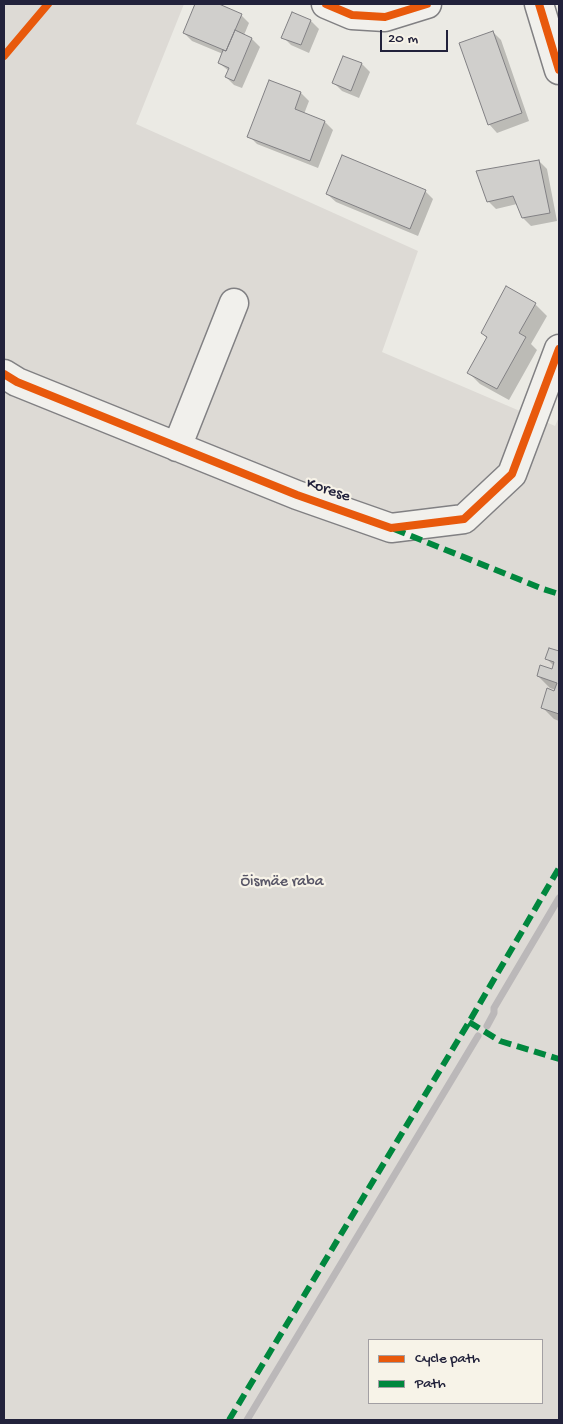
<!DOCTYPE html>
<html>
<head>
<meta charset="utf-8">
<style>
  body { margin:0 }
  #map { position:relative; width:563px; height:1424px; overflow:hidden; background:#ebeae4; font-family:"Gochi Hand",sans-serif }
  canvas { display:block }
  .frame { position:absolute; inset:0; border:5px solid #22223b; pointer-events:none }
  .legend { position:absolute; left:368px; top:1339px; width:175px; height:65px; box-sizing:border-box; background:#f7f3e8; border:1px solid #a29fa3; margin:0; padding:6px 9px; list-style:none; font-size:15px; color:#22223b }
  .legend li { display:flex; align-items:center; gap:10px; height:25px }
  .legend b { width:25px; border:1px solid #a29fa3 }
  .scale { position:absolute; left:380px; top:30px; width:68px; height:22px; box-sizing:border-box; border:2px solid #22223b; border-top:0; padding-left:6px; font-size:15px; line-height:18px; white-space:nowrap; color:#22223b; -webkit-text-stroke:4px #f7f3e8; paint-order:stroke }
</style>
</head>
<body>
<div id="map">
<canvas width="563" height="1424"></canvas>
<div class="frame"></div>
<ul class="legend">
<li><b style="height:6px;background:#e8590c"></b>Cycle path</li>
<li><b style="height:6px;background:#00873e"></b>Path</li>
</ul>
<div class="scale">20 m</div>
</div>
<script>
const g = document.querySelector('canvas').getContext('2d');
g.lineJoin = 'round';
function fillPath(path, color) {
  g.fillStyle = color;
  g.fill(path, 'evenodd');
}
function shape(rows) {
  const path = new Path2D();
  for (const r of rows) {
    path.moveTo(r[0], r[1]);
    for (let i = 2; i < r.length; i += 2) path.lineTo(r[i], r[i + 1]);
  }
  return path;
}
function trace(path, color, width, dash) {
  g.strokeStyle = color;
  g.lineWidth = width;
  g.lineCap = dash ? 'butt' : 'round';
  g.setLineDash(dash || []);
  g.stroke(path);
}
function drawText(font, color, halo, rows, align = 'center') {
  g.font = font + ' "Gochi Hand",sans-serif';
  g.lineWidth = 4.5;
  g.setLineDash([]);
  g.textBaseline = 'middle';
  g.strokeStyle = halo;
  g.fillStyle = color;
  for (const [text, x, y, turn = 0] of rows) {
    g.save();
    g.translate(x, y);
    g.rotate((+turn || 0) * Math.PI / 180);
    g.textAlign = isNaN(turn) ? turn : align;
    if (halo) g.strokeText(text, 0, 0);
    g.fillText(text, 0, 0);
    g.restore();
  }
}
fillPath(shape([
  [4,4,184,4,136,124,418,251,382,352,555,426,559,417,559,1420,4,1420],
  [369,1340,542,1340,542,1403,369,1403]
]), '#dddad5');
fillPath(shape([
  [197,4,215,4,241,15,249,23,244,35,252,39,260,47,242,88,234,85,226,77,229,71,219,63,223,54,192,41,184,33],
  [311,21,319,29,309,53,291,45,283,37],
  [493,32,501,40,529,121,497,133,489,124],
  [344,57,362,64,370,72,359,98,342,91,334,83],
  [269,81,301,93,309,101,304,114,325,122,333,130,318,168,257,144,249,136],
  [539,161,547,169,557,221,531,226,523,218,517,204,496,209,488,201],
  [425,191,433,199,418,236,336,202,327,194],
  [535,304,547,316,531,344,537,350,509,400,480,384,469,373,487,338,482,333],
  [549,649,559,653,559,721,554,719,542,707,556,690,550,688,538,676,552,670,554,666,546,658]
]), '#0003');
trace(shape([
  [487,1026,494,1013,494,1008,559,898],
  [247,1420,478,1036]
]), '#bbb8b9', 7);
const building = shape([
  [195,4,219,4,242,14,226,51,183,33,195,4],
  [292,12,311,20,301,45,281,38,292,12],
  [235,30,252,38,234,81,225,77,229,68,218,63,223,50,226,51,235,30],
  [493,31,522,113,488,125,459,43,493,31],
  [343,56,362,63,351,91,332,83,343,56],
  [269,80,301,92,295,109,325,121,310,161,247,137,269,80],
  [342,155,426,190,410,229,326,194,342,155],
  [539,160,550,213,522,218,513,196,487,202,476,171,539,160],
  [506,286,536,303,519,333,526,337,497,389,467,373,487,337,481,333,506,286],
  [549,648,559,651,559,714,541,708,547,688,554,691,557,683,537,676,540,665,552,669,554,662,545,659,549,648]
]);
fillPath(building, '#d0cfcc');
trace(building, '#818083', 1);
const minor = shape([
  [326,4,352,15,385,17,427,4],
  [539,4,559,70],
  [4,374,17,382,297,495,391,528,464,519,512,474,559,349],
  [177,447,234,303]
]);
trace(minor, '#818083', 31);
trace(minor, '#f1f0ec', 28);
trace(shape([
  [394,529,543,589,559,594],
  [469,1022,500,1041,559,1059],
  [229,1420,469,1022,559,868]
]), '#00873e', 6, [12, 6]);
trace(shape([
  [326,4,352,15,385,17,427,4],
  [539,4,559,70],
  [4,56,48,4],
  [4,374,17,382,297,495,391,528,464,519,512,474,559,349]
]), '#e8590c', 8);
drawText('16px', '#22223b', '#f7f3e8', [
  ["Korese",328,491,19]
]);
drawText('16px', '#575566', '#f7f3e8', [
  ["Õismäe raba",282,883]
]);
</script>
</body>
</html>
